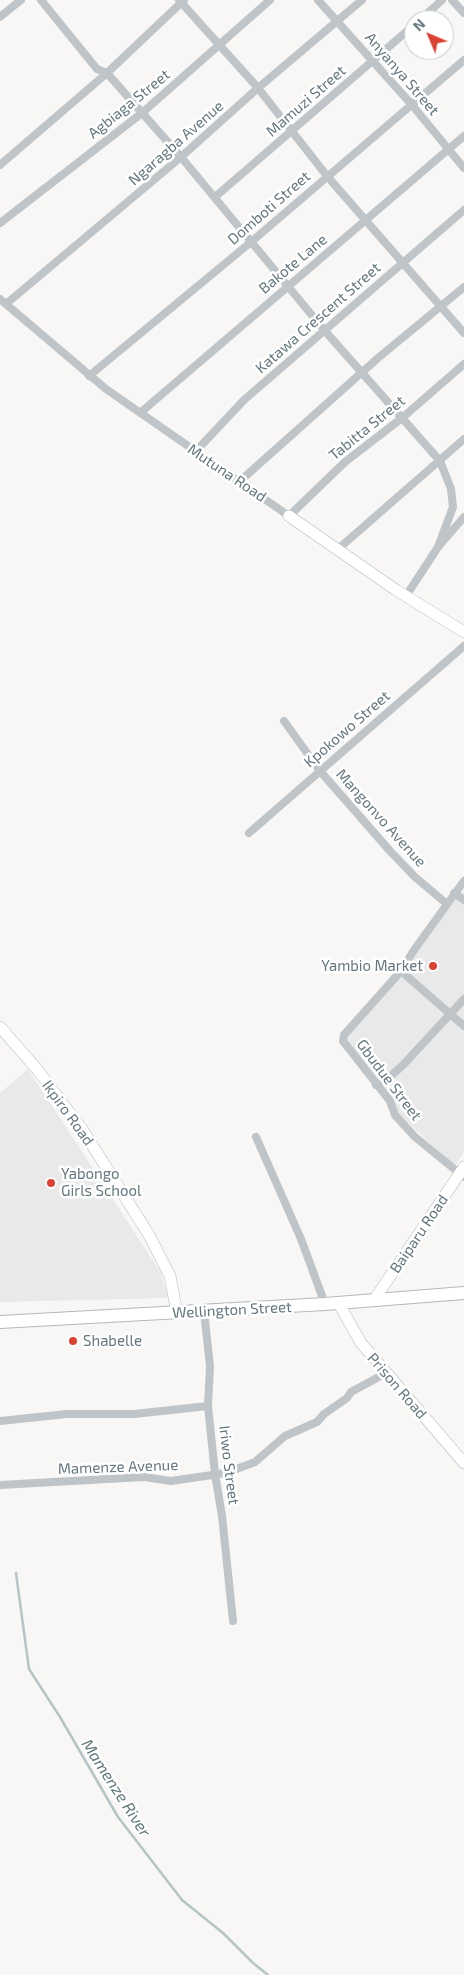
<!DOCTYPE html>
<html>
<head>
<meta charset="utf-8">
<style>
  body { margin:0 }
  #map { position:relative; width:464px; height:1975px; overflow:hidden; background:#f8f7f5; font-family:"Exo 2",sans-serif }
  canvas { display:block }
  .north { position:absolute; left:404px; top:10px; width:50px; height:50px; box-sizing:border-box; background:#fff; border:1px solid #c1c9cc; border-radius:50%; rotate:315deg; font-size:14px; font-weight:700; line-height:20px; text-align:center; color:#64777f }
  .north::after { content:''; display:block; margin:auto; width:18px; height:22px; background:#db4232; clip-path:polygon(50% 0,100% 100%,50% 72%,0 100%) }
</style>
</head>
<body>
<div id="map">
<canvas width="464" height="1975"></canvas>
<div class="north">N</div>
</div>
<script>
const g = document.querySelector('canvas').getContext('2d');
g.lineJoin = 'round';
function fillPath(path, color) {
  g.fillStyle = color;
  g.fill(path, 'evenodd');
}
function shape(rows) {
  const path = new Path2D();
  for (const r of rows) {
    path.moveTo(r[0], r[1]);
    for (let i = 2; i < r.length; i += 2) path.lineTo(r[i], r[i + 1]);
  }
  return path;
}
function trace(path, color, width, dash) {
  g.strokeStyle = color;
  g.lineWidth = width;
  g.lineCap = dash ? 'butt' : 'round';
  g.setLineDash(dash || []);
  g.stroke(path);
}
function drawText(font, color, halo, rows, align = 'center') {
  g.font = font + ' "Exo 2",sans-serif';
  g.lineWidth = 5;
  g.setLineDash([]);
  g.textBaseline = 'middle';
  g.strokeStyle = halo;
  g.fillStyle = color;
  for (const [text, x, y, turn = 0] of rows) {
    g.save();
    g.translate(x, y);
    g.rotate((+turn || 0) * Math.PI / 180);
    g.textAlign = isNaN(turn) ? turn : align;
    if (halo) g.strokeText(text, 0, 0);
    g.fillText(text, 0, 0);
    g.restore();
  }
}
fillPath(shape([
  [464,890,464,1152,455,1166,394,1110,340,1042],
  [28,1069,161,1273,168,1298,0,1302,0,1093]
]), '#e8e9e8');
trace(shape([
  [16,1573,29,1669,60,1717,118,1817,182,1900,223,1933,253,1963,268,1975]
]), '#b5c4c6', 2.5);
const secondary = shape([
  [289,516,396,590,464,632],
  [0,1027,36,1068,82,1129,149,1235,170,1276,177,1313],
  [374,1300,464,1167],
  [339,1304,361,1343,464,1463]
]);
const primary = shape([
  [0,1322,325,1304,464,1293]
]);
trace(secondary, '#b1b8bb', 12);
trace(primary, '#b2b8bb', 14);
trace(shape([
  [41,0,97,69,107,73,181,157,325,331,440,461,451,489,453,507,438,547],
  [179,0,258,88,327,176,464,333],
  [318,0,412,105,464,168],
  [452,0,464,13],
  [0,17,21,0],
  [420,20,442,0],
  [0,165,107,73,184,0],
  [215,197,414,25],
  [0,223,142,113,270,0],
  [0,299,106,389,289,516,345,462,402,418,464,364],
  [6,304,181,157,258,88,362,0],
  [89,376,251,242,464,60],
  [140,413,464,136],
  [196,451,244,400,464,210],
  [240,481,378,358,464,287],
  [337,550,464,439],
  [406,596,438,547,464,517],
  [284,721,320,771,390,851,415,877,447,904],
  [249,833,464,646],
  [464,881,414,950,401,971,344,1035,343,1041,390,1101,395,1115,415,1137,464,1177],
  [454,893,464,900],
  [401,971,464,1026],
  [376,1085,393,1074,403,1065,464,999],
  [256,1137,301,1239,325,1304],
  [204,1312,210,1366,208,1406,215,1474,222,1516,233,1621],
  [0,1421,67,1414,134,1414,208,1406],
  [0,1485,144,1477,171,1481,226,1473,255,1462,285,1436,317,1422,324,1414,347,1398,351,1392,386,1373]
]), '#bec4c7', 8);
trace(secondary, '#fff', 11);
trace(primary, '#fff', 12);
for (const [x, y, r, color] of [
  [433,966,5,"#db4232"],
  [51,1183,5,"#db4232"],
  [73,1341,5,"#db4232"]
]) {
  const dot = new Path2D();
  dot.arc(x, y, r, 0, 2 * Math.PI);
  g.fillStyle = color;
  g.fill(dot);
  trace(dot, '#fff', 2);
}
drawText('15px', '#64777f', '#fff', [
  ["Anyanya Street",402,74,49],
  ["Mamuzi Street",306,101,-41],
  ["Agbiaga Street",129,104,-39],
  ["Ngaragba Avenue",176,143,-41],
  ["Domboti Street",269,208,-41],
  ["Bakote Lane",293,264,-40],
  ["Katawa Crescent Street",318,318,-41],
  ["Tabitta Street",367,428,-39],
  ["Mutuna Road",227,473,34],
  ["Kpokowo Street",347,729,-41],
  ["Mangonvo Avenue",381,818,48],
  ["Gbudue Street",389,1080,53],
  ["Ikpiro Road",68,1113,54],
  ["Baiparu Road",419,1234,-56],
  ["Wellington Street",232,1310,-3],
  ["Prison Road",397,1386,49],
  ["Iriwo Street",229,1465,83],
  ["Mamenze Avenue",118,1467,-2]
]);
drawText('15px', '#64777f', '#fff', [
  ["Yambio Market",423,966,"right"],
  ["Yabongo",61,1174],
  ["Girls School",61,1191],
  ["Shabelle",83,1341]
], 'left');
drawText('italic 16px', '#5f7679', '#fff', [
  ["Mamenze River",116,1788,57]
]);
</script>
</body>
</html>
